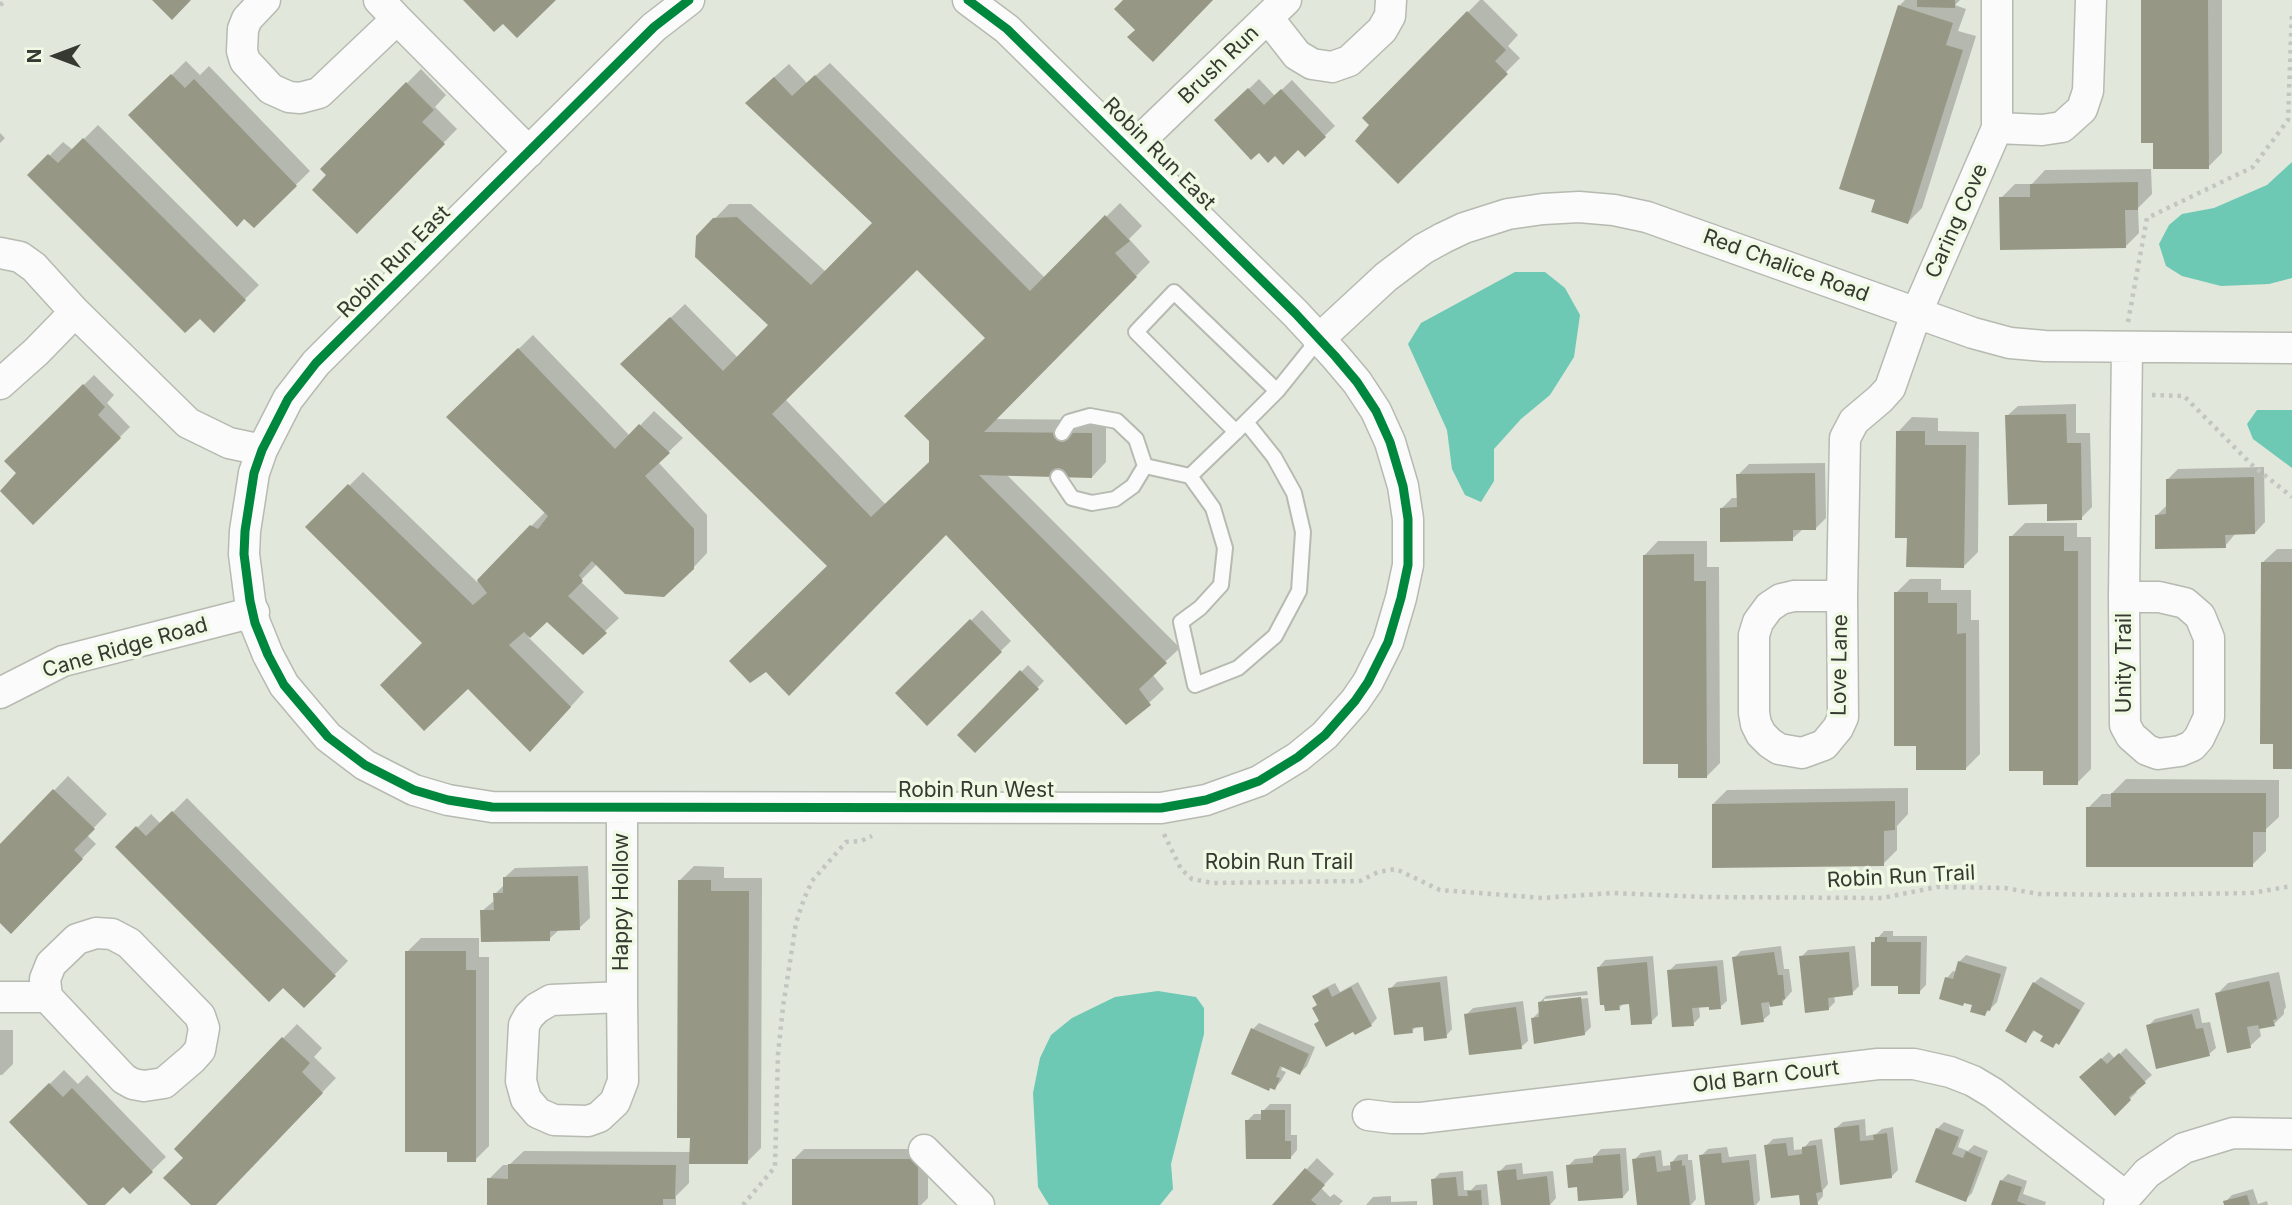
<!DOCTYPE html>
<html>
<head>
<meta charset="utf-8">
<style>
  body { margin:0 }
  #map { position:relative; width:2292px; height:1205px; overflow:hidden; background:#e1e7db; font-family:Inter,sans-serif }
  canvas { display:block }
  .north { position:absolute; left:21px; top:21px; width:70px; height:70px; -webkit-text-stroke:5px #eff9e3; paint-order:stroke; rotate:270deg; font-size:19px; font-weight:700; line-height:28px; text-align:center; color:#353931 }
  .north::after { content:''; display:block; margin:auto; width:24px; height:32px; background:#353931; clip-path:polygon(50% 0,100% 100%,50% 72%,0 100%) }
</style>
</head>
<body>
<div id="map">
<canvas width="2292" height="1205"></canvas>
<div class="north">N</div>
</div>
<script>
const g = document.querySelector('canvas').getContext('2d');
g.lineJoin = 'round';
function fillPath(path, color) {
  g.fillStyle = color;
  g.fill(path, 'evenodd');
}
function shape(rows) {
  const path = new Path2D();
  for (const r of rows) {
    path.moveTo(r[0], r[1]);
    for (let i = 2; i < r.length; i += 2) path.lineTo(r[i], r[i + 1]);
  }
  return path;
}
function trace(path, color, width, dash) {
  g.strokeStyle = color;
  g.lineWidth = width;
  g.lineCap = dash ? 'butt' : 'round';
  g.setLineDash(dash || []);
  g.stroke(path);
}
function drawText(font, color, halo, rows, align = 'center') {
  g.font = font + ' Inter,sans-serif';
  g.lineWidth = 7;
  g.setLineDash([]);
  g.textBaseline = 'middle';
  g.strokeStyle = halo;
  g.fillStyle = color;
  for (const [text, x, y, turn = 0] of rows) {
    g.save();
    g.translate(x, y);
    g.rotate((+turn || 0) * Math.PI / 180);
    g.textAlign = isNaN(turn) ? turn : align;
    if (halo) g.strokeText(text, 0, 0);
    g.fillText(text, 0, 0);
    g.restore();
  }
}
fillPath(shape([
  [2292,162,2292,278,2269,284,2221,286,2182,276,2166,266,2159,244,2169,225,2182,214,2214,208,2267,185],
  [1515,272,1545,272,1565,288,1580,315,1574,357,1550,395,1521,419,1494,449,1494,481,1481,502,1465,495,1452,469,1447,430,1408,344,1421,323],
  [2257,410,2292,410,2292,468,2253,439,2247,424],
  [1158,991,1196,997,1204,1008,1204,1034,1171,1164,1173,1189,1160,1205,1049,1205,1038,1187,1033,1093,1040,1058,1051,1035,1072,1018,1115,997]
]), '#6dc8b4');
fillPath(shape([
  [1480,0,1483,0,1518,35,1508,46,1520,58,1398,182,1372,125,1364,118],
  [1905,0,1960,0,1955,5,1966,9,1958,31,1976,36,1922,208,1908,222,1877,199,1899,6],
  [2143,0,2222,0,2222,153,2208,167,2155,142],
  [186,61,200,75,209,66,310,171,254,226,131,115],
  [830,63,1045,278,1120,203,1142,226,1129,239,1150,262,995,419,1106,420,1106,462,1092,477,1006,474,1180,648,1152,674,1164,689,1127,723,946,533,830,565,637,350,685,304,738,358,771,324,697,237,729,204,751,204,826,272,874,223,761,89,789,64,807,83],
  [917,267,987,338,931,462,886,505,785,399],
  [421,69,446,95,435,107,457,129,357,232,329,175,322,169],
  [1259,79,1275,96,1292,80,1335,126,1305,155,1298,148,1275,154,1217,120],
  [98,125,259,285,214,330,30,175,63,142,73,150],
  [0,133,5,138,0,143],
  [2151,169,2152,194,2138,208,2139,233,2125,247,2001,198,2015,184,2032,184,2045,170],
  [533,335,630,436,654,411,683,438,658,462,707,515,707,553,693,568,597,564,580,581,619,618,583,652,547,619,528,637,584,692,544,736,424,643,308,527,363,472,477,582,546,511,448,417],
  [94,375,114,395,107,403,130,427,33,523,19,473,7,461],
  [2076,404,2076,433,2090,433,2092,507,2081,518,2049,502,2007,416,2018,406],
  [1912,417,1938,418,1938,431,1979,432,1978,552,1964,566,1908,536,1898,432],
  [1825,463,1826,518,1815,529,1803,529,1792,539,1722,508,1732,498,1738,498,1738,475,1749,464],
  [2264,467,2265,522,2255,533,2236,533,2225,546,2157,515,2168,504,2167,480,2178,469],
  [2025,523,2077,523,2077,537,2091,537,2091,769,2077,783,2011,537],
  [1658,541,1707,541,1707,567,1719,567,1720,763,1706,777,1680,762,1644,556],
  [2277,549,2292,549,2292,767,2262,563],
  [1910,579,1941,579,1941,590,1971,590,1971,620,1979,620,1980,754,1966,768,1917,744,1896,593],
  [982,610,1011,641,927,723,897,693],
  [1028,665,1044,681,975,751,959,735],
  [68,776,107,814,87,835,96,844,11,931,0,920,0,847],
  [2126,779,2279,780,2279,817,2266,829,2266,851,2252,865,2088,808,2102,794,2111,794],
  [1908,788,1908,814,1897,826,1897,850,1883,864,1713,804,1727,790],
  [187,798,348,961,304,1006,283,985,118,847,151,814,161,824],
  [588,866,590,918,579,928,560,929,549,939,482,911,495,900,495,894,505,884,504,878,515,868],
  [694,866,724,867,724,878,762,878,761,1148,747,1162,689,1162,689,1183,676,1196,676,1205,489,1205,489,1179,503,1165,509,1165,524,1151,691,1152,680,880],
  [1884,931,1893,931,1893,936,1927,936,1926,985,1919,992,1900,984,1873,943],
  [421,938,479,938,479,957,489,957,489,1146,475,1160,407,952],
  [1781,946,1784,969,1789,969,1792,991,1782,1003,1769,1005,1770,1014,1763,1020,1734,958,1741,951],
  [1855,946,1859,986,1852,993,1834,995,1835,1002,1828,1009,1801,957,1808,950],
  [1966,955,2007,967,1997,1002,1984,1015,1947,978,1953,971,1956,972,1959,962],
  [1653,956,1658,1015,1651,1022,1631,1002,1624,1003,1619,1008,1599,967,1605,960],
  [1723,960,1727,1001,1720,1007,1710,1005,1699,1006,1700,1017,1693,1024,1669,971,1676,964],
  [2279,972,2286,1007,2284,1010,2284,1014,2274,1024,2259,1027,2261,1036,2250,1046,2217,994,2228,983],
  [1447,976,1452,1029,1446,1036,1424,1025,1418,1025,1412,1031,1390,989,1397,982],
  [2041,977,2085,1003,2065,1036,2059,1043,2035,1030,2025,1041,2034,983],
  [1358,982,1377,1018,1371,1025,1316,1024,1320,1020,1318,1004,1314,997,1321,990,1335,983,1340,992],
  [1587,991,1588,995,1544,999,1544,1003,1588,998,1591,1027,1584,1034,1533,1018,1540,1011,1539,1003,1546,996],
  [1523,1001,1528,1041,1521,1047,1466,1015,1473,1008],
  [2199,1008,2202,1023,2210,1022,2216,1048,2209,1054,2148,1026,2155,1019],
  [1259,1023,1315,1047,1307,1066,1300,1073,1283,1065,1281,1070,1286,1072,1281,1081,1275,1088,1271,1086,1253,1029],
  [297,1024,322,1048,314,1057,336,1078,214,1205,194,1205,185,1157,176,1149],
  [0,1030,13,1030,13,1064,2,1075,0,1075],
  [2126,1048,2152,1075,2135,1090,2137,1092,2115,1113,2082,1077,2109,1052,2115,1059],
  [64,1070,78,1084,87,1075,166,1157,130,1192,123,1185,102,1205,91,1205,11,1122],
  [1270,1104,1291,1104,1291,1135,1297,1135,1297,1150,1291,1157,1247,1121,1254,1114,1263,1114,1263,1111],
  [1865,1119,1866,1136,1876,1134,1882,1129,1893,1127,1898,1170,1891,1177,1836,1128,1843,1122],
  [1944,1122,1964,1130,1958,1147,1968,1151,1974,1145,1988,1151,1972,1193,1965,1200,1937,1129],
  [1793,1137,1794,1150,1803,1149,1810,1141,1822,1139,1828,1184,1823,1190,1823,1196,1817,1203,1802,1205,1801,1193,1766,1146,1773,1139],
  [1727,1147,1729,1157,1756,1154,1760,1200,1756,1205,1707,1205,1701,1156,1708,1149],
  [1626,1148,1629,1190,1623,1197,1579,1185,1568,1166,1575,1159,1594,1157,1601,1149],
  [804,1149,928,1149,928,1198,921,1205,793,1205,793,1160],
  [1661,1150,1663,1166,1672,1165,1672,1162,1678,1155,1688,1154,1688,1160,1692,1160,1696,1199,1691,1205,1639,1205,1634,1160,1641,1153],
  [1317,1158,1334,1174,1321,1188,1330,1197,1334,1194,1343,1201,1339,1205,1274,1205],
  [1522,1163,1523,1174,1553,1171,1556,1198,1550,1205,1503,1205,1499,1172,1506,1165],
  [1463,1171,1464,1190,1471,1190,1476,1185,1487,1184,1489,1205,1435,1205,1433,1180,1440,1173],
  [2008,1174,2027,1181,2023,1194,2046,1202,2045,1205,1993,1205,2001,1181],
  [2253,1189,2258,1204,2267,1201,2268,1205,2226,1205,2225,1202,2232,1195],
  [1391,1196,1391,1202,1417,1201,1417,1205,1366,1205,1373,1197]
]), '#0003');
fillPath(shape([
  [152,0,191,0,172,20],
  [463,0,556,0,517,38,503,24,494,32],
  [1123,0,1213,0,1153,62,1127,37,1135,30,1114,9],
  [1917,0,1955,0,1955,8,1917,7],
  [2141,0,2208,0,2209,169,2153,169,2153,143,2141,143],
  [1898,5,1953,23,1946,45,1963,50,1908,224,1871,212,1875,200,1839,189],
  [1467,11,1506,50,1495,61,1508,74,1398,184,1355,141,1369,125,1362,118],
  [171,74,185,88,194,79,297,186,254,228,244,219,237,227,128,115],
  [815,75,1030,291,1105,215,1130,241,1115,253,1137,277,984,432,1092,433,1092,478,979,475,1167,663,1139,689,1151,705,1126,725,946,535,789,696,766,672,750,683,729,661,827,566,620,364,670,317,723,371,768,325,695,257,696,236,713,218,737,217,811,285,872,223,745,103,774,77,792,96],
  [917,270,985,338,904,416,929,441,929,462,871,517,772,414],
  [406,82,434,110,422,122,445,144,357,234,312,190,326,175,320,169],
  [1248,88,1264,105,1281,89,1326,137,1305,157,1298,150,1283,165,1275,156,1268,163,1259,153,1251,160,1214,120],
  [83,138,246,300,214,333,200,319,185,333,27,175,48,154,58,163],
  [2138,182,2138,210,2125,210,2126,248,2000,250,1999,197,2030,197,2030,184],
  [518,348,615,449,639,424,670,453,645,476,694,529,694,569,664,597,625,594,592,561,579,575,583,581,568,596,607,633,583,655,547,622,530,638,524,632,509,645,571,707,530,752,468,689,424,731,380,685,422,643,305,527,348,484,473,605,487,593,477,580,530,525,538,529,548,516,446,417],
  [83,384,105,407,98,415,121,438,33,525,0,491,16,473,4,461],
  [2066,414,2067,443,2081,443,2082,520,2047,521,2047,504,2008,505,2005,415],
  [1896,431,1925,431,1925,445,1966,445,1964,568,1906,567,1907,538,1895,538],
  [1815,473,1816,530,1793,530,1793,541,1720,542,1720,508,1737,507,1736,474],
  [2254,477,2255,534,2225,535,2226,548,2155,549,2155,515,2166,514,2166,479],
  [2009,536,2064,536,2064,551,2078,551,2078,785,2043,785,2043,771,2009,771],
  [1694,554,1694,581,1706,581,1707,778,1678,778,1678,764,1643,764,1643,555],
  [2261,562,2292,562,2292,769,2273,769,2273,744,2260,744],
  [1894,592,1928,592,1928,603,1957,603,1957,634,1966,633,1966,770,1916,770,1916,746,1894,746],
  [970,619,1002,652,927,726,895,693],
  [1020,670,1039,689,975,753,957,735],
  [53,789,95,829,74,850,83,859,11,934,0,923,0,844],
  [2111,793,2266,793,2266,832,2253,832,2253,867,2086,867,2086,807,2111,807],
  [1895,801,1895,830,1884,831,1884,866,1712,868,1712,804],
  [172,811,336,976,304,1008,283,988,269,1002,115,847,136,826,146,836],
  [578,876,580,930,550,931,550,941,481,942,480,910,494,910,493,893,503,893,503,877],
  [678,880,711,880,711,891,749,891,748,1164,689,1164,690,1138,677,1138],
  [1875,937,1887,937,1887,942,1921,942,1920,994,1898,994,1898,986,1871,986,1871,942,1875,942],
  [405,951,466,951,466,970,476,970,476,1162,447,1162,447,1152,405,1152],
  [1774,952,1778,975,1783,975,1785,999,1782,1000,1783,1005,1770,1007,1769,1002,1761,1003,1764,1022,1741,1025,1732,957],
  [1849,952,1853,995,1828,998,1829,1010,1805,1013,1799,956],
  [1958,961,2001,974,1990,1011,1987,1010,1985,1016,1970,1012,1972,1005,1964,1003,1963,1006,1939,999,1945,977,1953,979],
  [1647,962,1652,1024,1631,1025,1629,1004,1619,1005,1620,1010,1605,1011,1604,1005,1600,1005,1597,967],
  [1717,966,1721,1009,1709,1010,1709,1007,1692,1008,1694,1026,1672,1027,1667,970],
  [2269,981,2277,1019,2273,1020,2275,1026,2259,1029,2258,1025,2247,1027,2251,1048,2227,1053,2215,993],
  [1440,982,1447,1038,1424,1041,1423,1027,1412,1028,1413,1033,1394,1035,1388,988],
  [2033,982,2080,1010,2059,1045,2056,1043,2053,1048,2040,1041,2043,1036,2033,1030,2026,1043,2005,1031],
  [1351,987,1372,1026,1355,1035,1353,1032,1326,1047,1314,1024,1319,1021,1312,1008,1317,1005,1312,996,1328,988,1332,997],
  [1581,997,1585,1035,1534,1044,1531,1018,1539,1017,1538,1002],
  [1516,1007,1522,1049,1469,1055,1464,1014],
  [2192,1014,2196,1029,2203,1028,2210,1056,2156,1069,2146,1025],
  [1251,1028,1309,1054,1300,1075,1280,1066,1276,1077,1280,1078,1275,1090,1270,1088,1269,1091,1231,1074],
  [282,1037,310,1063,302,1072,323,1093,216,1205,191,1205,163,1178,183,1158,174,1149],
  [2119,1053,2146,1083,2129,1097,2131,1100,2115,1116,2079,1077,2101,1058,2107,1064],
  [49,1083,63,1097,72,1088,153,1172,130,1194,123,1187,105,1205,88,1205,9,1122],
  [1261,1110,1285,1110,1285,1141,1291,1141,1291,1159,1246,1159,1245,1120,1261,1120],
  [1859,1125,1860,1141,1874,1140,1873,1135,1887,1133,1892,1178,1840,1185,1834,1128],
  [1936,1128,1959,1137,1952,1154,1963,1158,1966,1151,1982,1158,1966,1202,1915,1182],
  [1786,1143,1788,1156,1802,1154,1802,1147,1816,1145,1822,1192,1816,1193,1818,1205,1800,1205,1799,1195,1771,1198,1764,1145],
  [1721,1153,1722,1163,1749,1160,1754,1205,1705,1205,1699,1155],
  [1620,1154,1623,1198,1578,1201,1577,1187,1568,1188,1566,1165,1593,1163,1593,1156],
  [1655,1156,1657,1172,1671,1170,1670,1162,1682,1160,1682,1166,1685,1165,1690,1205,1637,1205,1632,1159],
  [792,1159,918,1159,918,1205,792,1205],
  [508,1164,676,1165,675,1199,663,1199,663,1205,487,1205,487,1178,508,1179],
  [1305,1168,1325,1185,1311,1200,1317,1205,1272,1205],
  [1516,1169,1517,1180,1547,1176,1550,1205,1501,1205,1497,1171],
  [1456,1177,1458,1196,1468,1196,1467,1191,1481,1190,1482,1205,1433,1205,1431,1179],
  [2000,1180,2022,1187,2017,1201,2027,1205,1991,1205],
  [2247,1195,2250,1205,2224,1205,2223,1201]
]), '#969784');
const lane = shape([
  [1277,391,1318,340],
  [1246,422,1274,457,1294,493,1303,532,1299,591,1275,636,1238,668,1195,685,1181,622,1200,608,1221,585,1225,548,1213,508,1190,476,1246,422],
  [1236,432,1136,332,1174,292,1277,391,1246,422],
  [1145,466,1190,476],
  [1058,477,1072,498,1092,503,1115,499,1133,486,1145,466,1136,439,1117,421,1090,416,1069,422,1062,433]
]);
const street = shape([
  [265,0,247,19,243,29,242,51,245,61,271,89,289,97,300,98,319,93,397,19,379,0],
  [689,0,654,27,316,363,288,399,262,450,254,473,245,531,244,554,250,601,255,623,268,655,284,685,328,737,365,765,414,790,448,800,492,807,1161,808,1206,800,1259,781,1298,757,1325,735,1355,701,1368,682,1388,642,1401,598,1408,565,1408,519,1403,486,1390,442,1376,411,1357,382,1335,356,1295,313,1007,29,968,0],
  [1997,0,1997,128,2042,130,2062,127,2082,109,2088,91,2091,0],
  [1268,18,1297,55,1312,64,1332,67,1349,61,1382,30,1390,16,1391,0],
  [397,19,529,152],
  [1130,150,1286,0],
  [0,253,20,257,34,267,75,312,36,352,0,384],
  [75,312,188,423,229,443,262,450],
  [1318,340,1386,277,1423,249,1443,238,1464,228,1508,214,1543,209,1579,207,1614,210,1647,217,1973,333,2010,343,2045,346,2292,348],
  [1794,596,1842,596,1843,717,1838,728,1824,745,1802,753,1779,749,1770,743,1761,734,1756,724,1754,713,1754,635,1758,622,1769,607,1781,599,1794,596],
  [1842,596,1845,438,1854,421,1880,399,1890,388,1916,314,1997,128],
  [2124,597,2159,597,2185,603,2200,616,2209,638,2209,717,2199,738,2192,746,2180,751,2158,754,2147,750,2131,736,2125,725,2124,597],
  [2124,597,2127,347],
  [0,693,63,661,254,612],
  [622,808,622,997],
  [96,933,112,934,129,943,200,1016,204,1028,200,1050,192,1059,164,1083,144,1086,133,1084,124,1079,47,997,45,979,51,964,77,939,96,933],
  [0,997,47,997],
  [622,997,623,1081,615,1102,599,1117,588,1121,554,1120,538,1113,526,1099,521,1081,524,1025,529,1016,537,1008,551,1000,622,997],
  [1368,1115,1392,1118,1421,1118,1878,1064,1914,1064,1950,1072,1973,1081,1993,1093,2125,1196],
  [924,1150,979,1205],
  [2119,1205,2147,1173,2184,1148,2233,1133,2292,1134]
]);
trace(lane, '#b6bab1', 18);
trace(street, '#b6bab1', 33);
trace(shape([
  [0,5,6,0],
  [2128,322,2147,218,2253,167,2288,120,2292,11],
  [2152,395,2184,396,2252,465,2292,497],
  [1164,834,1181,869,1192,879,1212,883,1360,881,1378,872,1396,869,1440,890,1543,898,1612,893,1704,897,1882,898,1937,887,2005,888,2039,894,2131,895,2252,893,2292,886],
  [743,1205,775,1167,778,1054,783,1007,796,923,804,899,812,881,846,842,861,841,872,836]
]), '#c3c5c1', 4.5, [3.5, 5]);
trace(lane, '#fafbfa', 14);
trace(street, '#fafbfa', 30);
trace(shape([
  [689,0,654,27,316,363,288,399,262,450,254,473,245,531,244,554,250,601,255,623,268,655,284,685,328,737,365,765,414,790,448,800,492,807,1161,808,1206,800,1259,781,1298,757,1325,735,1355,701,1368,682,1388,642,1401,598,1408,565,1408,519,1403,486,1390,442,1376,411,1357,382,1335,356,1295,313,1007,29,968,0]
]), '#00873e', 9);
drawText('21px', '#353931', '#eff9e3', [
  ["Brush Run",1219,65,-44],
  ["Robin Run East",1159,154,45],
  ["Caring Cove",1957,221,-66],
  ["Robin Run East",394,262,-45],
  ["Red Chalice Road",1786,266,20],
  ["Cane Ridge Road",125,648,-16],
  ["Unity Trail",2125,663,-90],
  ["Love Lane",1840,665,-89],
  ["Robin Run West",976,791],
  ["Robin Run Trail",1279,863],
  ["Robin Run Trail",1901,877,-3],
  ["Happy Hollow",622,902,-90],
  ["Old Barn Court",1766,1077,-7]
]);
</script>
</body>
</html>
